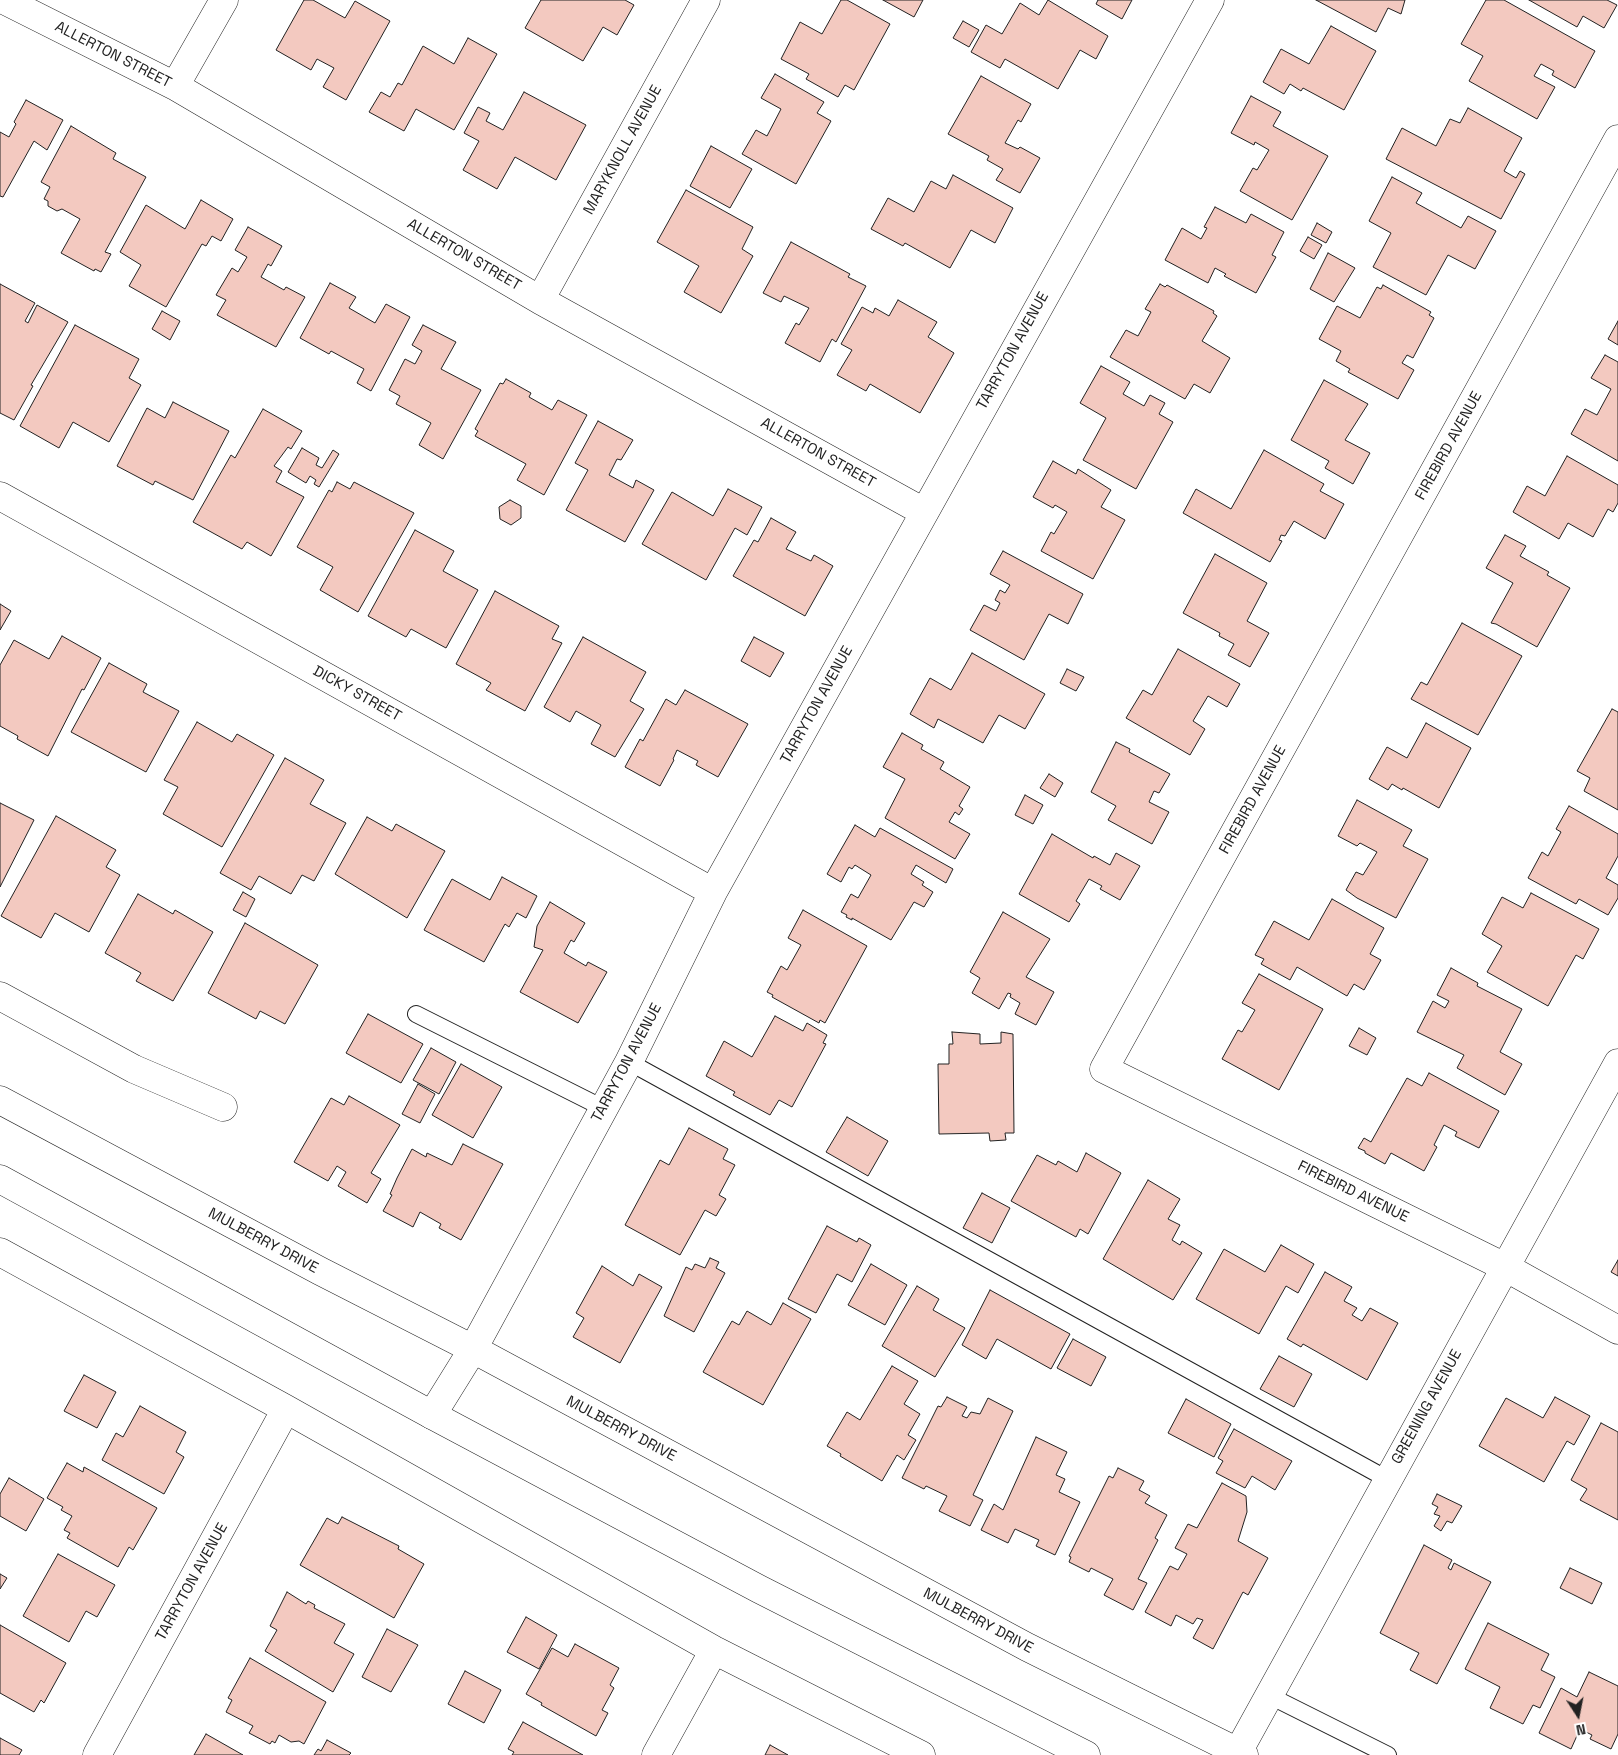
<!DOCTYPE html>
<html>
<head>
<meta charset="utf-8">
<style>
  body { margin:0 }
  #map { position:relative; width:1618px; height:1755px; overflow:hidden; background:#fff; font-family:"Space Grotesk",sans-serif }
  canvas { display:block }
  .north { position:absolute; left:1553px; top:1690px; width:50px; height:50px; -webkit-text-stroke:4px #fff; paint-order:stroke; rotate:169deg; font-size:14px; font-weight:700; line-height:20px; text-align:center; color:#222 }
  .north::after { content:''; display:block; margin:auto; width:18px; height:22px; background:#222; clip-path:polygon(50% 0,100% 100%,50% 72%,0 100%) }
</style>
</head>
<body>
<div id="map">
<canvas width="1618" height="1755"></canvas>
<div class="north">N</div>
</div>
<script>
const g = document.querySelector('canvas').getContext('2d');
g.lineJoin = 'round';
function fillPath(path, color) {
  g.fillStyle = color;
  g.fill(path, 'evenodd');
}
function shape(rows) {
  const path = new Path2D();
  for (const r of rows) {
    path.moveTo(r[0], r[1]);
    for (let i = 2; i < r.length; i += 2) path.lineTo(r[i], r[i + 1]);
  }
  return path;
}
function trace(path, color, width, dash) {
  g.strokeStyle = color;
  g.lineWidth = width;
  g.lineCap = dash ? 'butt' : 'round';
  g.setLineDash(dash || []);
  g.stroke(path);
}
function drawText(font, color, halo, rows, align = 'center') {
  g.font = font + ' "Space Grotesk",sans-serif';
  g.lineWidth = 4;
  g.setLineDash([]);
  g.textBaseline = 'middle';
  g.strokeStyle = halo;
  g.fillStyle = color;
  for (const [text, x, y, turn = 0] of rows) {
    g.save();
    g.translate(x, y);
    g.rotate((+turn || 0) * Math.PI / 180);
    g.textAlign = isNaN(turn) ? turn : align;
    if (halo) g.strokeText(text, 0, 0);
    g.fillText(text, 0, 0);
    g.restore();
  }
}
const building = shape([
  [304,0,313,0,345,18,355,1,390,21,346,100,323,87,334,68,317,59,311,70,276,50,304,0],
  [541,0,625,0,634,5,617,35,603,27,583,61,525,28,541,0],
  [841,0,847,0,890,24,854,90,845,85,838,97,806,79,809,74,781,59,800,22,822,34,841,0],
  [883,0,923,0,914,17,883,0],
  [1048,0,1108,36,1096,59,1080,50,1058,89,1005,59,1000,68,971,52,986,25,1002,34,1020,3,1039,15,1048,0],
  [1098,0,1132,0,1122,19,1096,4,1098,0],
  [1316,0,1405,0,1401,14,1388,8,1376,32,1316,0],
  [1486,0,1504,0,1595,51,1575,88,1552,75,1554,71,1541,64,1534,76,1555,87,1537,119,1469,81,1483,56,1461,44,1486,0],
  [1529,0,1607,0,1617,5,1604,28,1583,16,1577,27,1529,0],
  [963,21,979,30,969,47,953,38,963,21],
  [1331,26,1376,51,1344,110,1303,88,1301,91,1290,84,1284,94,1263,82,1281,49,1309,64,1331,26],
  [468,38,497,54,454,130,416,109,404,131,369,112,381,92,390,97,398,83,402,85,423,46,454,64,468,38],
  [775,74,824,102,817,113,831,121,796,184,742,154,756,130,767,136,781,109,761,98,775,74],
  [981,76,1031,104,1021,122,1018,120,1005,143,1018,149,1020,147,1040,158,1020,193,996,180,1003,169,987,160,989,156,948,134,981,76],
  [524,92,586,125,556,180,515,157,497,189,463,170,479,141,464,133,478,107,490,113,486,121,503,130,524,92],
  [1251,96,1281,112,1273,126,1328,156,1292,220,1240,191,1253,168,1257,170,1269,150,1255,142,1254,145,1231,133,1251,96],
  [26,100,63,120,47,150,34,141,3,197,0,196,0,132,9,137,16,124,14,122,26,100],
  [1468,108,1522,138,1504,171,1516,178,1520,171,1525,174,1501,219,1386,159,1402,128,1436,146,1450,119,1460,123,1468,108],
  [71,126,116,153,113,159,146,177,105,252,111,254,101,272,95,269,94,271,61,253,80,219,62,209,57,211,48,206,48,201,44,199,50,187,41,182,71,126],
  [711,146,752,169,730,208,690,186,711,146],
  [953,175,1013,208,995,243,971,230,950,268,905,243,903,246,871,229,888,198,914,212,931,181,946,189,953,175],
  [1392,177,1422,193,1416,203,1461,228,1468,216,1496,231,1475,269,1448,255,1426,295,1373,267,1391,233,1369,221,1392,177],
  [686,190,753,227,742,249,753,256,721,313,684,292,699,266,657,242,686,190],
  [201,200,233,219,221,241,212,236,206,246,202,244,166,307,129,286,141,265,120,252,146,205,185,229,201,200],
  [1215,207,1246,223,1251,214,1284,232,1272,255,1276,257,1256,293,1224,276,1226,274,1215,268,1208,283,1165,260,1182,228,1201,239,1207,228,1204,227,1215,207],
  [1317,223,1332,232,1326,243,1311,235,1317,223],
  [248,227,282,246,271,266,268,264,261,277,284,290,286,287,305,297,276,347,217,315,226,300,216,295,232,268,238,272,247,257,235,250,248,227],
  [1308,237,1322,245,1314,259,1300,251,1308,237],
  [791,242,850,274,848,277,866,286,836,342,832,339,820,362,785,343,796,323,799,325,809,308,784,296,781,302,763,293,791,242],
  [1328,253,1355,268,1334,302,1310,289,1328,253],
  [330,283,356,297,349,308,375,323,386,304,410,317,371,391,357,383,364,369,331,351,329,354,300,338,330,283],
  [0,284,35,303,25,321,28,323,37,305,68,322,31,385,33,386,14,420,0,413,0,284],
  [1160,284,1165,287,1167,285,1214,311,1213,313,1217,316,1202,341,1230,358,1210,393,1194,384,1185,399,1110,357,1126,330,1138,336,1151,312,1145,309,1160,284],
  [1383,285,1431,312,1429,315,1434,318,1413,358,1407,355,1402,363,1414,370,1398,399,1348,372,1350,369,1336,361,1341,351,1319,339,1337,306,1360,318,1377,287,1381,289,1383,285],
  [898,300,937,322,928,337,954,353,920,413,870,384,866,391,837,375,852,350,841,344,862,307,873,313,875,308,889,316,898,300],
  [162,311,180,321,170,340,152,329,162,311],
  [1618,321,1618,345,1608,339,1618,321],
  [75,325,139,359,129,378,141,385,109,442,73,422,59,448,20,426,75,325],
  [423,325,456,342,441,369,481,390,443,459,419,445,431,423,396,404,400,396,389,390,405,359,415,364,422,351,412,345,423,325],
  [1605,355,1618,362,1618,461,1571,434,1585,409,1597,415,1611,389,1591,378,1605,355],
  [1101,366,1130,382,1123,394,1144,406,1150,395,1165,403,1159,414,1173,422,1136,489,1083,460,1106,418,1080,403,1101,366],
  [506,379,531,393,529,397,552,410,558,400,587,415,544,495,517,480,526,464,475,436,478,431,475,429,500,383,503,384,506,379],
  [1324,380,1368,404,1345,440,1370,453,1353,484,1325,468,1329,461,1291,440,1324,380],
  [173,402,229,431,193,500,155,481,153,485,117,466,147,408,165,418,173,402],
  [263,409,302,431,291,449,288,447,274,466,282,471,276,482,304,497,271,556,247,542,242,549,193,522,231,455,235,458,263,409],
  [598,421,633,440,621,460,617,459,609,475,633,488,636,480,654,490,625,542,566,510,588,470,575,463,598,421],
  [302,448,319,458,316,465,322,468,333,450,339,454,319,487,314,484,316,480,310,476,306,483,288,472,302,448],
  [1264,450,1324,484,1320,491,1344,504,1325,539,1294,521,1285,536,1281,535,1279,540,1282,541,1270,562,1183,513,1196,489,1231,509,1264,450],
  [1567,456,1618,485,1618,503,1613,512,1608,509,1593,537,1568,523,1559,539,1513,512,1527,486,1545,496,1567,456],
  [1053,461,1076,474,1078,469,1111,490,1101,507,1125,520,1093,579,1041,551,1051,532,1054,534,1067,512,1055,505,1053,508,1033,497,1053,461],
  [337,482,350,489,354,482,414,513,358,612,320,590,333,567,297,547,329,490,332,492,337,482],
  [728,489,762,507,747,535,735,528,706,580,642,544,672,492,713,516,728,489],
  [510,500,521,506,521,518,511,525,500,519,499,507,510,500],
  [771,518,796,532,786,549,811,561,814,555,833,566,805,616,733,576,754,540,758,542,771,518],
  [415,530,454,551,443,571,478,590,446,648,411,629,406,637,368,616,415,530],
  [1505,535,1526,546,1520,556,1549,572,1547,575,1570,588,1537,647,1496,624,1491,623,1513,583,1486,568,1505,535],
  [1003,551,1083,594,1068,624,1049,614,1024,660,970,630,984,605,996,611,1000,603,995,600,1000,590,1005,593,1010,585,990,574,1003,551],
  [1215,554,1267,583,1247,621,1269,633,1250,667,1228,655,1234,644,1219,636,1220,633,1183,613,1215,554],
  [495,591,559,626,552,639,562,643,525,711,486,690,491,683,456,664,495,591],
  [0,604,11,611,0,630,0,604],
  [1462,623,1522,656,1478,735,1411,699,1421,682,1427,685,1462,623],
  [62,636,101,658,84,690,82,689,48,756,17,739,18,736,0,726,0,665,14,640,49,659,62,636],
  [583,637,646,672,630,701,644,709,615,757,591,744,601,725,576,711,570,722,544,707,583,637],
  [754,637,784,653,770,677,741,661,754,637],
  [1178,649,1240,684,1227,707,1208,696,1193,721,1205,729,1190,755,1126,718,1143,690,1152,695,1178,649],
  [972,653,1045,694,1025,729,999,715,983,743,938,719,934,728,910,714,930,678,951,690,972,653],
  [109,663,147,684,143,692,179,711,146,772,71,732,109,663],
  [1067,669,1084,677,1076,691,1060,683,1067,669],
  [685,690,748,724,718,777,696,765,698,761,677,750,673,759,674,760,660,786,625,767,640,739,643,741,666,699,676,705,685,690],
  [1612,709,1618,712,1618,810,1584,791,1590,778,1577,771,1612,709],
  [197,722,232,742,237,734,274,755,222,847,163,814,178,787,164,780,197,722],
  [1426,723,1471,748,1439,808,1403,788,1402,790,1392,784,1388,790,1369,779,1387,747,1407,758,1426,723],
  [902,733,923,745,921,749,944,762,940,769,970,787,959,806,963,809,959,815,955,812,949,822,970,834,955,859,885,818,905,779,883,767,902,733],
  [1116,742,1130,749,1129,752,1170,774,1159,793,1154,791,1149,802,1169,812,1152,844,1108,820,1116,806,1091,792,1116,742],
  [285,758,324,780,310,804,346,823,314,881,302,875,291,894,259,876,251,890,220,873,285,758],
  [1049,774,1063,783,1055,797,1040,788,1049,774],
  [1025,795,1043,805,1033,824,1015,815,1025,795],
  [1357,800,1412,830,1403,846,1428,859,1396,918,1357,898,1346,890,1356,872,1363,875,1377,852,1360,843,1357,846,1338,836,1357,800],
  [0,803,34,820,0,887,0,803],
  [1569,806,1618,834,1618,856,1606,878,1618,885,1618,898,1608,915,1579,899,1576,904,1528,878,1542,852,1548,856,1561,832,1556,829,1569,806],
  [56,816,116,850,106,867,120,875,89,932,55,913,41,938,1,916,56,816],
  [367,817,392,831,396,824,445,851,407,918,335,874,367,817],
  [855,825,875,837,880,828,953,869,946,883,916,865,911,874,924,882,922,885,933,892,924,907,914,902,891,940,852,918,852,920,846,917,847,915,841,912,851,894,858,898,871,875,855,865,852,869,849,867,841,882,827,874,855,825],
  [1052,834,1093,858,1094,856,1110,865,1116,853,1140,866,1120,900,1100,889,1102,886,1089,879,1076,901,1080,904,1069,922,1019,894,1052,834],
  [502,877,537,896,526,918,517,913,509,927,505,924,484,962,424,930,452,879,490,900,502,877],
  [243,892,255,899,246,917,233,910,243,892],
  [1531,893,1599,929,1583,959,1576,955,1548,1006,1487,972,1502,946,1482,934,1502,897,1523,908,1531,893],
  [138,894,173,914,175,910,213,932,173,1001,136,981,141,973,105,953,138,894],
  [1332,899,1384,928,1370,954,1381,960,1364,990,1354,984,1347,996,1297,967,1290,980,1261,964,1264,959,1255,955,1274,921,1309,940,1332,899],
  [550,902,585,923,574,942,571,940,564,953,586,966,588,962,607,972,578,1023,520,992,543,950,534,947,537,926,550,902],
  [803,910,867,946,825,1023,820,1020,819,1023,772,997,773,995,767,992,781,966,787,970,801,945,788,938,803,910],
  [1003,912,1050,939,1026,977,1054,992,1036,1025,1015,1014,1020,1003,1010,997,1011,994,1008,993,999,1009,972,993,980,978,970,972,1003,912],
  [245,923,318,965,285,1024,260,1011,256,1019,208,993,245,923],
  [1451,968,1478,983,1477,986,1522,1009,1500,1052,1522,1064,1505,1095,1457,1068,1464,1055,1417,1032,1433,1001,1445,1008,1449,1001,1437,995,1451,968],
  [1259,974,1323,1009,1279,1090,1222,1059,1238,1030,1242,1032,1255,1010,1242,1003,1259,974],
  [368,1014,423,1044,401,1083,346,1053,368,1014],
  [775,1016,803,1031,807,1023,827,1035,823,1043,826,1044,792,1107,779,1100,770,1115,733,1095,735,1092,706,1076,724,1041,752,1057,775,1016],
  [1359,1028,1376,1038,1367,1055,1349,1046,1359,1028],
  [952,1032,980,1034,980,1044,1001,1043,1001,1032,1013,1034,1014,1133,1005,1133,1006,1140,990,1141,989,1133,939,1134,938,1064,949,1064,949,1044,953,1044,952,1032],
  [431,1048,456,1062,439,1094,413,1080,431,1048],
  [461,1064,502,1087,473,1138,432,1115,461,1064],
  [1429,1073,1499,1111,1479,1148,1455,1136,1457,1132,1444,1125,1434,1145,1437,1147,1424,1171,1391,1153,1385,1164,1365,1153,1365,1151,1358,1148,1364,1138,1371,1142,1407,1078,1422,1086,1429,1073],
  [418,1084,435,1094,420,1123,402,1114,418,1084],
  [349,1096,400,1125,371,1173,381,1179,367,1203,338,1186,346,1172,337,1166,328,1181,294,1162,331,1098,344,1105,349,1096],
  [847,1117,888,1141,868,1176,826,1152,847,1117],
  [689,1128,728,1149,723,1159,735,1165,719,1195,726,1199,716,1216,705,1210,680,1255,625,1225,660,1160,669,1165,689,1128],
  [463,1144,503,1164,461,1240,439,1228,441,1224,420,1212,413,1227,383,1211,392,1195,390,1194,397,1178,412,1149,426,1157,427,1153,452,1165,463,1144],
  [1086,1153,1121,1173,1088,1234,1080,1229,1076,1237,1011,1201,1037,1155,1056,1165,1058,1161,1077,1172,1086,1153],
  [1148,1180,1180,1199,1168,1219,1180,1225,1172,1240,1180,1245,1182,1241,1202,1253,1173,1300,1103,1259,1148,1180],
  [982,1193,1010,1208,992,1243,963,1228,982,1193],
  [827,1226,857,1242,859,1238,871,1245,852,1282,837,1274,816,1313,788,1299,827,1226],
  [1281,1245,1314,1264,1298,1293,1286,1286,1259,1334,1196,1299,1224,1249,1265,1272,1281,1245],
  [710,1258,719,1262,716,1268,725,1273,694,1332,664,1316,686,1267,692,1270,695,1264,705,1268,710,1258],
  [1618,1260,1618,1276,1611,1272,1618,1260],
  [871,1264,907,1285,885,1325,848,1305,871,1264],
  [602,1266,633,1286,639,1274,662,1287,620,1363,573,1337,584,1318,576,1313,602,1266],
  [1325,1272,1352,1287,1344,1301,1357,1308,1352,1315,1362,1321,1370,1308,1398,1323,1367,1380,1303,1344,1301,1347,1287,1339,1325,1272],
  [917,1286,939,1299,933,1310,965,1328,935,1377,882,1346,917,1286],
  [990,1290,1070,1334,1051,1369,997,1339,986,1359,962,1345,990,1290],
  [783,1303,811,1319,763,1405,703,1372,732,1321,739,1325,747,1311,771,1325,783,1303],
  [1073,1339,1106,1357,1091,1386,1057,1368,1073,1339],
  [1279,1356,1312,1374,1294,1407,1260,1389,1279,1356],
  [892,1366,918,1381,904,1404,920,1414,908,1435,916,1440,904,1460,897,1455,882,1481,840,1456,841,1454,827,1446,847,1412,860,1420,892,1366],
  [84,1375,116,1392,97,1428,64,1411,84,1375],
  [947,1397,967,1407,962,1416,967,1418,971,1412,980,1414,988,1398,1013,1411,973,1495,983,1500,970,1526,939,1511,947,1496,926,1486,924,1489,902,1478,938,1406,941,1407,947,1397],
  [1555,1397,1590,1416,1574,1445,1567,1441,1544,1482,1479,1446,1506,1398,1543,1418,1555,1397],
  [1186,1399,1231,1424,1214,1457,1168,1433,1186,1399],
  [140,1406,186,1432,176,1452,184,1457,164,1494,102,1460,116,1433,123,1437,140,1406],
  [1601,1423,1618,1432,1618,1520,1580,1500,1587,1489,1571,1480,1601,1423],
  [1234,1429,1292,1461,1275,1490,1252,1476,1245,1488,1216,1473,1223,1461,1218,1458,1234,1429],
  [1036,1437,1067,1452,1056,1475,1065,1479,1059,1492,1080,1502,1055,1555,1036,1546,1039,1540,1015,1529,1008,1543,981,1530,994,1504,1003,1510,1036,1437],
  [67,1463,83,1472,84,1467,157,1508,133,1550,129,1547,118,1567,67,1538,70,1533,64,1530,72,1516,61,1510,63,1507,47,1498,67,1463],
  [1118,1468,1144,1481,1139,1490,1150,1496,1145,1503,1167,1515,1155,1538,1158,1540,1138,1579,1147,1583,1133,1610,1104,1595,1113,1579,1091,1568,1089,1572,1069,1562,1071,1557,1069,1556,1109,1476,1113,1478,1118,1468],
  [9,1478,44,1499,26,1531,0,1516,0,1494,9,1478],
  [1222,1483,1246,1496,1247,1512,1238,1541,1268,1558,1248,1595,1243,1592,1213,1649,1193,1638,1203,1620,1197,1618,1193,1624,1176,1615,1171,1626,1145,1612,1170,1566,1178,1570,1187,1554,1175,1548,1188,1524,1197,1528,1222,1483],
  [1437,1494,1462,1506,1452,1523,1447,1521,1441,1531,1434,1526,1440,1516,1434,1514,1438,1507,1432,1504,1437,1494],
  [342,1517,399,1546,398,1549,424,1564,394,1618,300,1565,327,1518,338,1524,342,1517],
  [1424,1545,1452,1560,1448,1568,1451,1570,1454,1563,1491,1582,1437,1684,1410,1670,1419,1653,1380,1633,1424,1545],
  [58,1554,115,1585,97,1617,86,1611,69,1642,23,1616,58,1554],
  [1570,1568,1602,1583,1592,1604,1560,1588,1570,1568],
  [0,1574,7,1578,0,1589,0,1574],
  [287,1592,306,1604,308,1601,315,1605,314,1608,345,1624,334,1643,354,1654,333,1692,265,1651,277,1630,270,1626,287,1592],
  [526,1617,557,1635,539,1669,507,1652,526,1617],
  [1488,1623,1549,1654,1541,1670,1555,1677,1540,1708,1533,1705,1523,1724,1490,1708,1500,1687,1465,1669,1488,1623],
  [0,1625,66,1663,44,1703,41,1700,34,1712,0,1693,0,1625],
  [387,1629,418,1645,391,1692,362,1677,387,1629],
  [575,1644,619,1668,610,1685,614,1688,602,1710,608,1713,596,1736,541,1705,542,1703,526,1694,552,1648,568,1657,575,1644],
  [250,1658,326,1702,304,1744,299,1741,291,1742,279,1735,275,1743,272,1741,270,1744,249,1733,253,1726,226,1712,232,1700,228,1698,250,1658],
  [465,1671,501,1690,484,1723,448,1704,465,1671],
  [1589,1672,1618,1686,1618,1734,1611,1749,1590,1739,1592,1735,1580,1729,1571,1749,1539,1733,1561,1688,1577,1697,1589,1672],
  [523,1722,583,1755,512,1755,514,1752,508,1749,523,1722],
  [206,1734,243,1755,194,1755,206,1734],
  [0,1738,22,1750,19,1755,0,1755,0,1738],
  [327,1740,351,1753,349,1755,314,1755,318,1749,321,1751,327,1740],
  [770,1745,788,1755,765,1755,770,1745]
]);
fillPath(building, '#f3c9c0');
trace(building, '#222', 1);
const service = shape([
  [416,1014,603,1108],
  [629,1062,1387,1479],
  [1268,1695,1388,1755]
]);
const minor = shape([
  [4,0,175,86,540,300,924,512],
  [175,86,224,0],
  [1618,139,1104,1069,1505,1267,1618,1330],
  [540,300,706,0],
  [0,496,713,892],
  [0,996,134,1069,223,1107],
  [0,1252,286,1409,714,1650,921,1755],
  [432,1415,473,1349,629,1062,713,892,1210,0],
  [1238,1752,1618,1063],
  [97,1755,286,1409],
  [656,1755,714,1650]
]);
const primary = shape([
  [0,1100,320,1271,473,1349,1027,1647,1244,1755],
  [0,1179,432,1415,759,1589,1086,1755]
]);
trace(service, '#222', 18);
trace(minor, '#222', 29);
trace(primary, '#222', 29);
trace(service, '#fff', 16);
trace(minor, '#fff', 28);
trace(primary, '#fff', 28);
drawText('15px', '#222', '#fff', [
  ["ALLERTON STREET",113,55,27],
  ["MARYKNOLL AVENUE",623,150,-61],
  ["ALLERTON STREET",464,255,30],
  ["TARRYTON AVENUE",1013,351,-61],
  ["FIREBIRD AVENUE",1449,446,-61],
  ["ALLERTON STREET",818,453,29],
  ["DICKY STREET",357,694,29],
  ["TARRYTON AVENUE",817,705,-61],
  ["FIREBIRD AVENUE",1253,800,-61],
  ["TARRYTON AVENUE",627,1063,-62],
  ["FIREBIRD AVENUE",1353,1192,26],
  ["MULBERRY DRIVE",263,1241,28],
  ["GREENING AVENUE",1427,1407,-61],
  ["MULBERRY DRIVE",621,1429,28],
  ["TARRYTON AVENUE",192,1582,-61],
  ["MULBERRY DRIVE",978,1621,28]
]);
</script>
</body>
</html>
